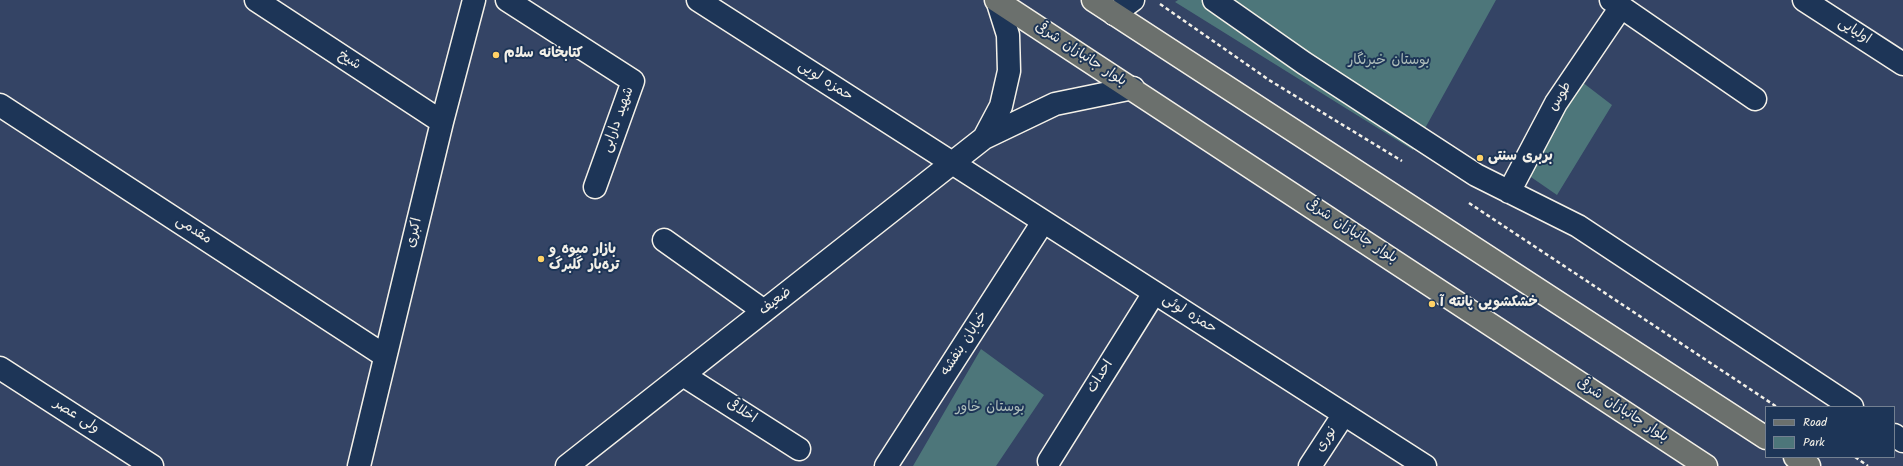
<!DOCTYPE html>
<html>
<head>
<meta charset="utf-8">
<style>
  body { margin:0 }
  #map { position:relative; width:1903px; height:466px; overflow:hidden; background:#344465; font-family:Kalam,sans-serif }
  canvas { display:block }
  .legend { position:absolute; left:1765px; top:406px; width:130px; height:52px; box-sizing:border-box; background:#1d3557; border:1px solid #738091; margin:0; padding:5px 7px; list-style:none; font-size:12px; color:#f4f1e8 }
  .legend li { display:flex; align-items:center; gap:8px; height:20px }
  .legend b { width:20px; border:1px solid #738091 }
</style>
</head>
<body>
<div id="map">
<canvas width="1903" height="466"></canvas>
<ul class="legend">
<li><b style="height:5px;background:#6b706d"></b>Road</li>
<li><b style="height:11px;background:#4d767a"></b>Park</li>
</ul>
</div>
<script>
const g = document.querySelector('canvas').getContext('2d');
g.lineJoin = 'round';
function fillPath(path, color) {
  g.fillStyle = color;
  g.fill(path, 'evenodd');
}
function shape(rows) {
  const path = new Path2D();
  for (const r of rows) {
    path.moveTo(r[0], r[1]);
    for (let i = 2; i < r.length; i += 2) path.lineTo(r[i], r[i + 1]);
  }
  return path;
}
function trace(path, color, width, dash) {
  g.strokeStyle = color;
  g.lineWidth = width;
  g.lineCap = dash ? 'butt' : 'round';
  g.setLineDash(dash || []);
  g.stroke(path);
}
function drawText(font, color, halo, rows, align = 'center') {
  g.font = font + ' Kalam,"Playpen Sans Arabic",sans-serif';
  g.lineWidth = 4;
  g.setLineDash([]);
  g.textBaseline = 'middle';
  g.strokeStyle = halo;
  g.fillStyle = color;
  for (const [text, x, y, turn = 0] of rows) {
    g.save();
    g.translate(x, y);
    g.rotate((+turn || 0) * Math.PI / 180);
    g.textAlign = isNaN(turn) ? turn : align;
    if (halo) g.strokeText(text, 0, 0);
    g.fillText(text, 0, 0);
    g.restore();
  }
}
fillPath(shape([
  [1178,0,1496,0,1413,150,1175,2],
  [1582,82,1612,105,1557,195,1528,175],
  [981,349,1044,395,996,466,913,466]
]), '#4d767a');
const minor = shape([
  [256,0,442,122],
  [507,0,633,81,595,187],
  [698,0,1425,466],
  [1214,0,1304,63,1476,175,1578,226,1852,407],
  [1611,0,1755,99],
  [1804,0,1903,64],
  [1114,14,1133,0],
  [0,105,385,356],
  [984,138,1001,106,1009,71,1008,35,997,0],
  [1509,192,1556,103,1621,7],
  [664,240,764,311],
  [0,368,152,466],
  [683,375,799,449],
  [1894,435,1903,441],
  [1049,461,1154,293],
  [359,466,442,122,474,0],
  [567,466,984,138,1055,104,1133,88],
  [886,466,1043,222],
  [1310,466,1344,414]
]);
const major = shape([
  [996,0,1706,466],
  [1093,0,1766,438],
  [1795,457,1809,466]
]);
trace(minor, '#f4f1e8', 25);
trace(major, '#f4f1e8', 25);
trace(shape([
  [1160,4,1269,80,1402,161],
  [1469,203,1777,407],
  [1855,457,1868,466]
]), '#f4f1e8', 2.5, [4, 3]);
trace(minor, '#1d3557', 22);
trace(major, '#6b706d', 22);
for (const [x, y, r, color] of [
  [496,55,4,"#ffd166"],
  [1480,158,4,"#ffd166"],
  [541,259,4,"#ffd166"],
  [1432,304,4,"#ffd166"]
]) {
  const dot = new Path2D();
  dot.arc(x, y, r, 0, 2 * Math.PI);
  g.fillStyle = color;
  g.fill(dot);
  trace(dot, '#1d3557', 1.5);
}
drawText('14px', '#f4f1e8', '#1d3557', [
  ["اولیایی",1854,32,33],
  ["بلوار جانبازان شرقی",1080,55,33],
  ["شیخ",349,61,33],
  ["حمزه لویی",825,82,33],
  ["طوس",1561,97,-58],
  ["شهید دارابی",619,120,-70],
  ["مقدمی",193,231,33],
  ["بلوار جانبازان شرقی",1351,232,33],
  ["اکبری",415,233,-76],
  ["ضعیف",776,302,-38],
  ["حمزه لوئی",1189,315,32],
  ["خیابان بنفشه",965,344,-57],
  ["احداث",1101,377,-58],
  ["بلوار جانبازان شرقی",1622,411,33],
  ["اخلاقی",741,412,33],
  ["ولی عصر",76,417,33],
  ["نوری",1327,440,-57]
]);
drawText('bold 14px', '#f4f1e8', '#1d3557', [
  ["کتابخانه سلام",504,55],
  ["بربری سنتی",1488,158],
  ["بازار میوه و",549,251],
  ["تره‌بار گلبرگ",549,267],
  ["خشکشویی پانته آ",1440,304]
], 'left');
drawText('14px', '#b1c0bc', '#1d3557', [
  ["بوستان خبرنگار",1389,62],
  ["بوستان خاور",990,409]
]);
</script>
</body>
</html>
